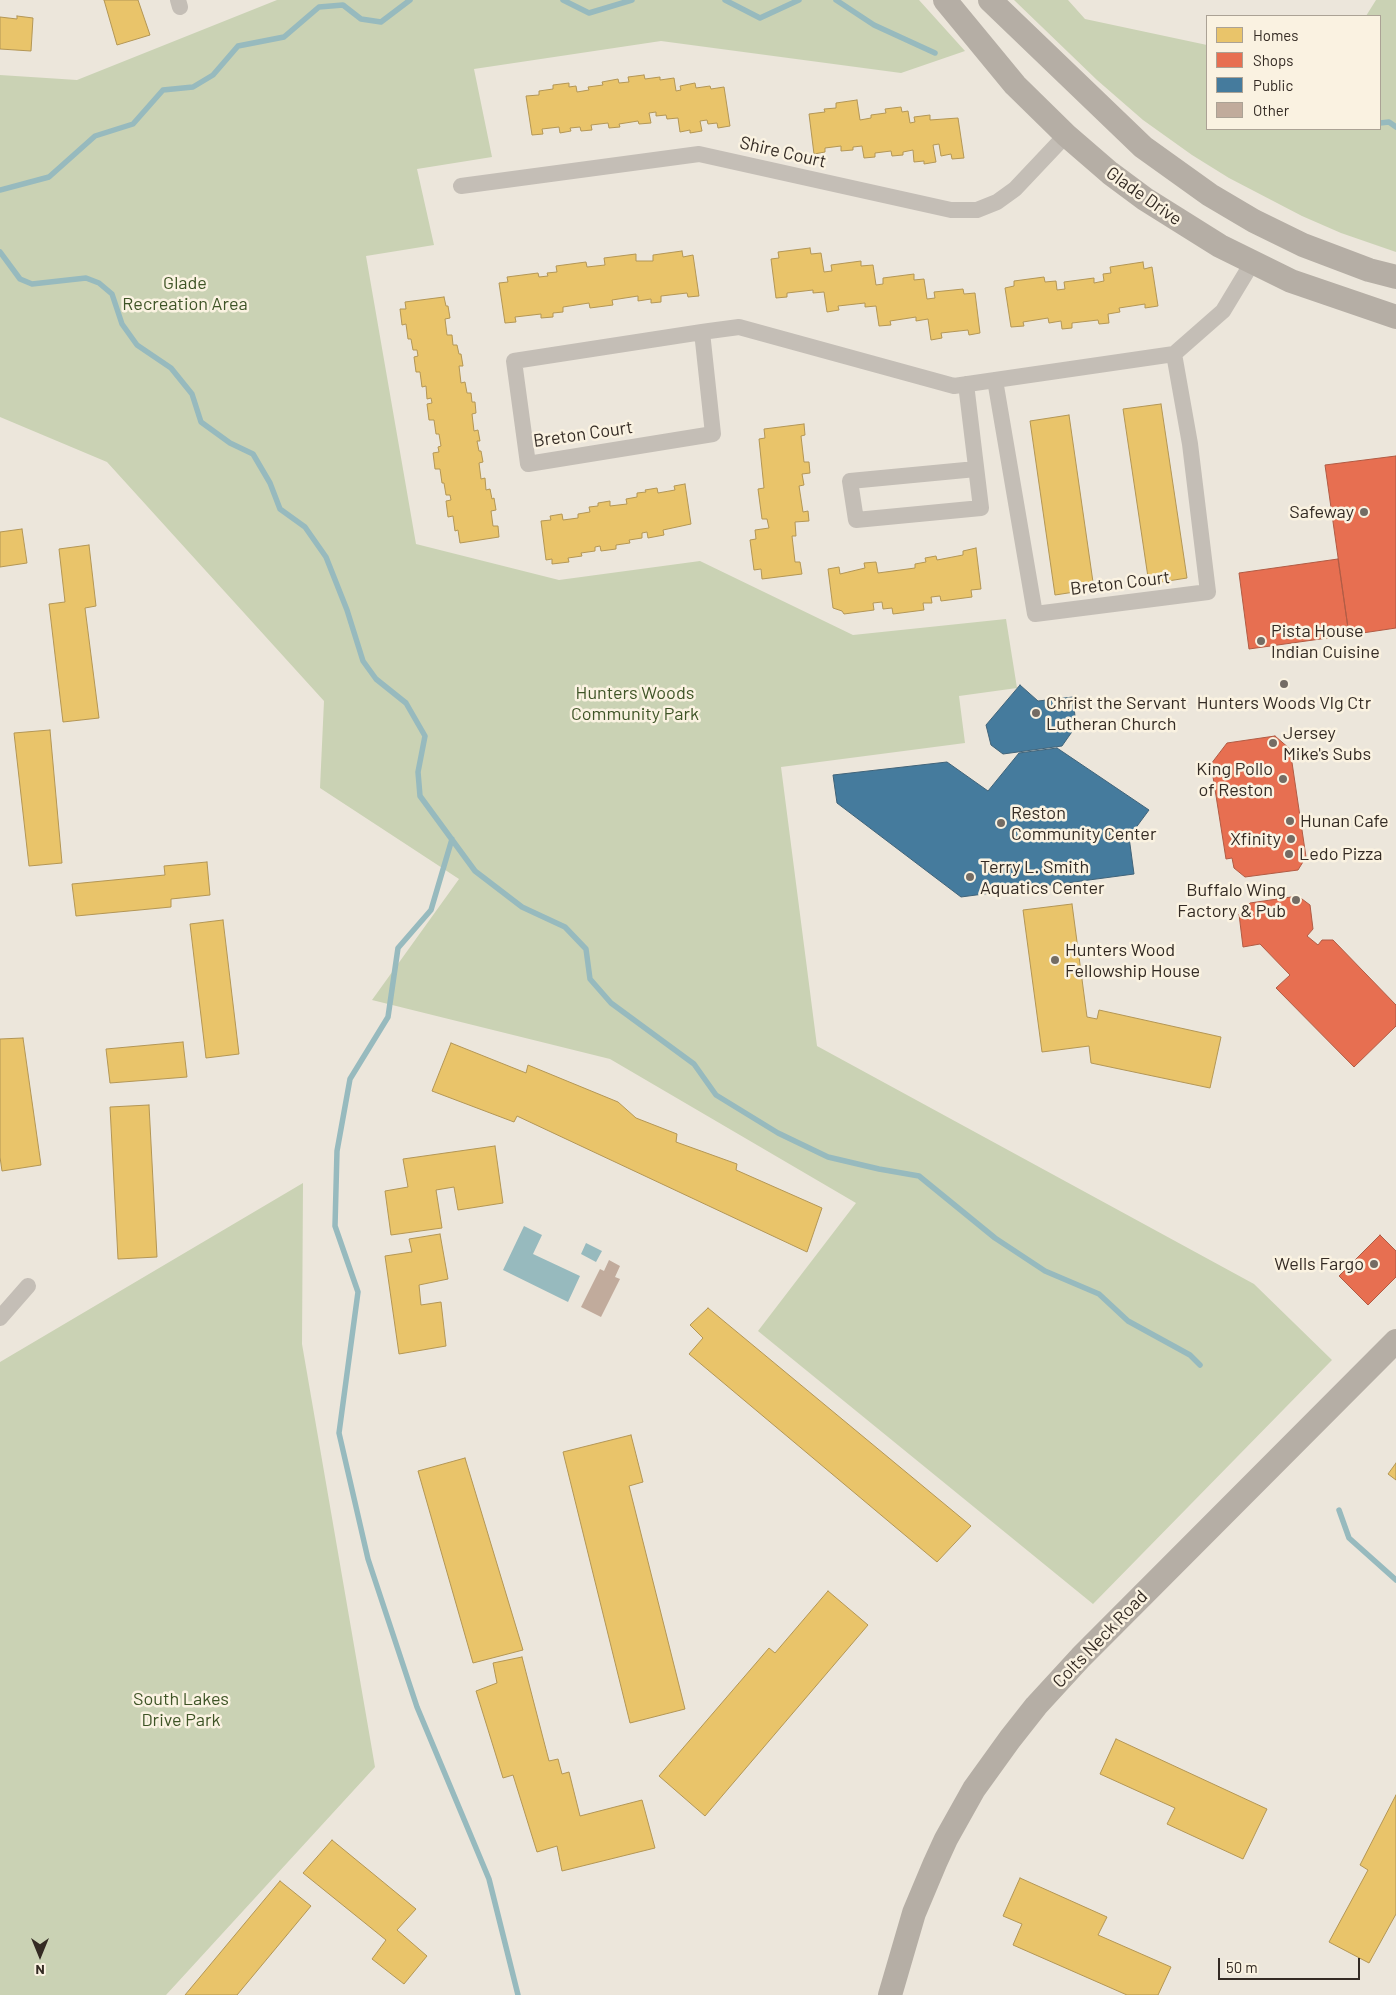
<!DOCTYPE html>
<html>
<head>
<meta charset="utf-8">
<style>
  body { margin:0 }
  #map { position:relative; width:1396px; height:1995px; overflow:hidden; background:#ece6db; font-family:Barlow,sans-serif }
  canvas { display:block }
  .legend { position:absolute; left:1206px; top:15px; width:175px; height:115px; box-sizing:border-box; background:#faf2e1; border:1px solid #aba295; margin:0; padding:6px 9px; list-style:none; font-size:15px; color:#342b24 }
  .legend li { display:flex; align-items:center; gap:10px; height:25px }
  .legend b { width:25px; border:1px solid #aba295 }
  .north { position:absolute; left:15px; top:1930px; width:50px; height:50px; -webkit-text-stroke:4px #faf2e1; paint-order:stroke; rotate:180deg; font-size:14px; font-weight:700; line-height:20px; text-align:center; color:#342b24 }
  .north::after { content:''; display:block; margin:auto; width:18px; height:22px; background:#342b24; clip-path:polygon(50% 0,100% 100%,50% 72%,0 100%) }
  .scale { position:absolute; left:1218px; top:1958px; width:142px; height:22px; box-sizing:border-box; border:2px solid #342b24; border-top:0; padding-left:6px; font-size:15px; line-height:18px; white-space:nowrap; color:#342b24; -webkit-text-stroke:4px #faf2e1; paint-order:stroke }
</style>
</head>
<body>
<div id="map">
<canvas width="1396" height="1995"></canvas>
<ul class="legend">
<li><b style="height:14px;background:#e9c46a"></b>Homes</li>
<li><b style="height:14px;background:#e76f51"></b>Shops</li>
<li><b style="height:14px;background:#457b9d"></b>Public</li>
<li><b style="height:14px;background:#c1ab9c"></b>Other</li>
</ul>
<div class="north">N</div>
<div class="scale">50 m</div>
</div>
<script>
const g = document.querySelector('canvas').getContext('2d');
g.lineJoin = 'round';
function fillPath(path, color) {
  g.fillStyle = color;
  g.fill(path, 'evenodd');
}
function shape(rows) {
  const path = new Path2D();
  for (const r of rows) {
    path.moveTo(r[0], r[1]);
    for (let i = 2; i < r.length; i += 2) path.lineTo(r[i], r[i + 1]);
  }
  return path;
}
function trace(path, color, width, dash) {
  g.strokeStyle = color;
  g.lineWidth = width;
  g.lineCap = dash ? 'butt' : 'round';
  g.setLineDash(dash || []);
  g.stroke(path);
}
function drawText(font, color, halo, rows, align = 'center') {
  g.font = font + ' Barlow,sans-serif';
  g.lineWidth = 5;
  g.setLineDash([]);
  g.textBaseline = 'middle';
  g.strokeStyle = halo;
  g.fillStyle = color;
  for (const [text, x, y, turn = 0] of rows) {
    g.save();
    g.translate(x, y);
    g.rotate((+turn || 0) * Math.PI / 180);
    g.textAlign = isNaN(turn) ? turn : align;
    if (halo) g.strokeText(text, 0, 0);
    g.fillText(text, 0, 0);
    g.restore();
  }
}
fillPath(shape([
  [277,0,919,0,965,51,901,73,661,41,474,69,492,157,417,169,434,245,366,256,416,544,559,580,700,561,853,635,1006,619,1017,688,959,696,965,743,781,767,817,1046,1254,1284,1332,1360,1093,1604,758,1331,856,1203,610,1059,372,1000,459,879,320,788,324,701,107,462,0,417,0,75,77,80],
  [1014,0,1068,0,1085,19,1207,45,1207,129,1380,129,1380,16,1366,16,1376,0,1396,0,1396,252,1341,233,1302,216,1229,178,1192,155,1143,120,1097,80],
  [303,1183,302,1344,375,1767,166,1995,0,1995,0,1362]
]), '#cad2b4');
fillPath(shape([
  [524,1226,542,1235,533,1254,580,1276,568,1302,503,1270],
  [586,1243,602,1251,596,1262,581,1254]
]), '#97babe');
const homes = shape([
  [104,0,138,0,150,35,117,45,104,0],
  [17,16,33,18,31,51,0,49,0,17,17,19,17,16],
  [644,75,645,79,660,77,660,80,674,78,676,91,681,90,680,86,695,83,696,88,710,86,711,89,724,87,730,126,718,128,717,123,708,124,707,120,700,121,702,131,690,133,690,130,680,132,678,118,667,119,666,115,656,116,656,112,649,113,651,123,639,124,638,121,619,124,620,127,609,128,608,123,591,125,592,130,581,131,580,127,570,128,571,131,560,133,559,127,542,129,543,134,532,135,526,96,539,95,539,91,553,89,553,85,569,83,569,87,576,86,577,92,589,90,588,87,603,85,602,82,618,79,619,83,629,82,628,77,644,75],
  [857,100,860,120,871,118,871,115,886,113,885,109,901,107,902,112,908,111,910,123,915,122,914,117,930,115,930,120,958,118,964,158,952,159,951,154,941,156,939,144,933,145,936,162,924,164,924,161,914,162,913,150,903,152,903,155,892,156,891,151,875,153,875,157,864,158,862,146,853,147,853,150,841,151,841,146,825,148,825,152,814,154,809,114,825,112,824,109,836,108,836,103,857,100],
  [810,248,811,254,821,253,824,272,832,271,831,265,861,261,861,266,873,265,876,285,883,284,883,278,914,274,914,280,924,279,927,299,935,298,934,292,963,289,964,294,975,293,980,333,969,335,968,330,941,333,942,338,931,340,928,319,916,321,916,317,890,321,891,325,879,326,876,306,865,307,865,303,838,306,839,310,827,312,824,292,813,293,813,290,787,293,787,297,776,298,771,259,779,258,778,252,810,248],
  [682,251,683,257,693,255,699,296,688,297,687,293,661,296,661,302,651,303,651,299,638,301,638,296,612,300,613,305,590,308,589,303,563,307,563,312,553,313,553,317,541,318,541,314,515,317,516,322,505,323,499,283,508,282,507,277,538,273,539,277,548,276,547,273,557,272,556,266,586,262,587,267,605,265,604,258,636,254,636,261,653,261,653,255,682,251],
  [1143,262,1144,269,1152,267,1158,306,1145,308,1145,304,1119,308,1120,312,1108,314,1109,323,1099,324,1098,320,1072,323,1072,328,1062,329,1061,321,1049,323,1048,318,1023,322,1024,326,1011,327,1005,288,1014,286,1014,281,1044,277,1045,282,1056,281,1057,290,1065,289,1064,282,1094,278,1094,283,1104,281,1103,274,1111,273,1110,267,1143,262],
  [444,297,446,306,448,306,450,318,445,319,447,335,452,335,453,345,457,345,459,354,461,354,463,366,459,366,461,383,465,382,467,393,471,393,472,402,475,402,476,413,472,414,474,431,478,430,480,441,477,441,479,451,481,451,483,462,479,463,481,479,485,478,486,490,490,489,492,499,494,498,496,510,491,511,493,526,498,526,499,537,460,543,458,530,455,531,453,516,448,517,446,501,451,500,450,495,446,495,444,483,442,483,440,469,435,469,433,453,439,452,438,447,441,446,439,434,436,434,434,420,429,420,427,404,432,403,431,398,427,399,426,386,422,387,420,372,416,372,414,357,418,356,417,350,413,350,411,339,408,339,406,324,402,325,400,309,406,309,405,302,444,297],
  [1161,404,1187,578,1149,584,1123,409,1161,404],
  [1069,415,1094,589,1055,595,1030,421,1069,415],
  [804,424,805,435,801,436,804,462,809,462,810,473,802,474,804,485,799,486,803,512,808,511,809,521,795,522,796,536,792,536,795,562,800,562,802,574,762,579,761,569,754,570,750,540,756,539,755,530,769,528,767,519,762,519,758,489,764,488,759,439,765,438,764,429,804,424],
  [685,484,691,524,663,530,664,535,648,538,647,532,642,533,642,538,629,540,630,543,616,545,616,549,601,551,600,546,595,547,595,551,581,553,582,556,568,558,569,562,552,564,552,559,546,560,541,521,551,520,550,516,562,514,563,520,578,518,578,514,590,512,589,507,598,506,598,503,610,501,610,506,627,504,626,499,637,497,637,493,646,492,645,490,657,488,658,493,675,490,674,486,685,484],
  [22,529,27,563,0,567,0,532,22,529],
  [89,545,96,606,85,608,99,718,63,722,49,604,65,602,59,549,89,545],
  [976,548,981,589,971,590,972,597,941,601,940,596,931,597,932,603,923,603,924,610,893,614,892,608,883,609,882,602,873,603,874,610,844,614,842,611,833,608,828,569,839,567,840,574,865,568,864,563,876,562,878,573,915,568,915,564,926,562,925,558,936,556,937,560,963,555,963,551,976,548],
  [50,730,62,863,29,866,14,733,50,730],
  [207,862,210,895,171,899,171,907,76,916,72,884,165,875,164,866,207,862],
  [1072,904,1087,1017,1097,1019,1099,1010,1221,1037,1210,1088,1091,1063,1089,1046,1042,1052,1023,910,1072,904],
  [223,920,239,1054,206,1058,190,924,223,920],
  [23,1038,41,1165,2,1171,0,1157,0,1039,23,1038],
  [183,1042,187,1077,110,1083,106,1049,183,1042],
  [451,1043,526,1073,528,1065,618,1102,636,1118,677,1134,676,1142,737,1164,736,1170,822,1208,807,1252,517,1116,514,1122,432,1091,451,1043],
  [149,1105,157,1257,118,1259,110,1107,149,1105],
  [495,1146,503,1203,458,1210,454,1187,436,1190,442,1228,391,1235,385,1191,408,1187,403,1159,495,1146],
  [440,1234,448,1279,419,1285,421,1305,441,1302,446,1346,399,1354,385,1256,412,1252,409,1239,440,1234],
  [708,1308,971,1526,937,1562,689,1354,703,1338,690,1325,708,1308],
  [631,1435,643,1482,629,1486,685,1709,630,1723,563,1452,631,1435],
  [465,1458,523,1650,473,1663,418,1471,465,1458],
  [1396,1463,1396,1480,1388,1474,1396,1463],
  [828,1591,868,1625,705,1816,659,1776,769,1648,775,1653,828,1591],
  [522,1657,549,1761,558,1759,562,1774,569,1772,580,1816,642,1800,655,1848,562,1871,557,1846,537,1852,513,1775,503,1778,476,1691,497,1683,493,1663,522,1657],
  [1116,1739,1267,1809,1243,1859,1167,1824,1175,1808,1100,1774,1116,1739],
  [1396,1795,1396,1914,1369,1963,1329,1942,1368,1870,1360,1865,1396,1795],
  [332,1840,416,1909,397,1930,427,1956,404,1984,372,1959,386,1940,303,1873,332,1840],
  [1020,1878,1107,1917,1098,1935,1171,1967,1158,1995,1127,1995,1013,1945,1022,1924,1003,1916,1020,1878],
  [280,1881,311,1906,237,1995,185,1995,280,1881]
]);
fillPath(homes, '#e9c46a');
trace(homes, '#b39655', 1);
const shops = shape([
  [1396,456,1396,628,1349,635,1325,465,1396,456],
  [1338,559,1349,635,1249,649,1239,573,1338,559],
  [1275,736,1290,749,1306,857,1298,870,1245,877,1234,868,1232,858,1226,859,1211,764,1227,743,1275,736],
  [1298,896,1310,905,1313,929,1307,936,1318,945,1322,940,1333,940,1396,1005,1396,1026,1354,1067,1276,988,1290,975,1260,944,1243,947,1239,914,1250,903,1298,896],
  [1380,1235,1396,1251,1396,1277,1368,1305,1339,1276,1380,1235]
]);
fillPath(shops, '#e76f51');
trace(shops, '#b15b44', 1);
const public = shape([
  [1020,685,1038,701,1073,697,1076,726,1062,746,1003,754,991,745,986,725,1020,685],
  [1057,748,1149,810,1129,837,1134,874,961,897,837,803,833,775,947,762,988,791,1019,753,1057,748]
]);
fillPath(public, '#457b9d');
trace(public, '#406379', 1);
trace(shape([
  [563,0,589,13,632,0],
  [725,0,760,18,799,0],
  [836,0,874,25,935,53],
  [1380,123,1389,122,1396,127],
  [0,190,49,177,95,136,133,124,163,90,193,87,213,75,238,46,284,37,319,7,343,5,361,19,381,22,410,0],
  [0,252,20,279,32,284,86,278,99,283,112,294,122,324,137,345,171,368,192,394,201,422,230,443,253,454,270,483,280,509,305,527,326,557,347,610,363,661,376,679,406,703,425,736,418,772,420,796,475,871,522,907,565,927,586,949,590,979,611,1003,694,1064,716,1095,778,1133,828,1157,879,1169,919,1176,995,1238,1045,1271,1099,1294,1128,1321,1190,1355,1200,1365],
  [452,839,431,910,398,948,388,1017,350,1079,337,1151,335,1226,358,1292,339,1433,368,1559,417,1707,489,1879,518,1995],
  [1339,1510,1349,1538,1396,1580]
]), '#97babe', 5.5);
fillPath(shape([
  [609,1260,620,1266,615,1277,620,1279,601,1317,581,1307,600,1269,604,1271]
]), '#c1ab9c');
trace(shape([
  [178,0,180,7],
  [461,186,699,154,951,210,977,210,997,202,1015,189,1066,135],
  [702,332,713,434,528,464,514,361,702,332,709,331,739,327,954,386,1174,354,1223,311,1252,263],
  [995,380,1035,614,1208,592,1190,444,1174,354],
  [966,384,981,508,856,520,850,481,976,469],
  [0,1318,28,1286]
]), '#c4beb6', 16);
trace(shape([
  [945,0,1015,85,1066,135,1110,173,1145,199,1220,246,1291,281,1396,317],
  [990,0,1143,147,1210,195,1254,221,1303,245,1369,270,1396,277],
  [890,1995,914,1913,935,1863,946,1839,974,1789,1010,1739,1036,1706,1081,1657,1396,1341]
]), '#b5aea5', 24);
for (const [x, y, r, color] of [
  [1364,512,5,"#746c64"],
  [1261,641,5,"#746c64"],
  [1284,684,5,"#746c64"],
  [1036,713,5,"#746c64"],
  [1273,743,5,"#746c64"],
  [1283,779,5,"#746c64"],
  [1290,821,5,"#746c64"],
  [1001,823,5,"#746c64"],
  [1291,839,5,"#746c64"],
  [1289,854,5,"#746c64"],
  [970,877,5,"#746c64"],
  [1296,900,5,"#746c64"],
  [1055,960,5,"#746c64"],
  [1374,1264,5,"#746c64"]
]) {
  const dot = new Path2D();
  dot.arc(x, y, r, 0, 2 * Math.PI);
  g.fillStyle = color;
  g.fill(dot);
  trace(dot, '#faf2e1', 2);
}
drawText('18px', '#342b24', '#faf2e1', [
  ["Shire Court",783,152,13],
  ["Glade Drive",1144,196,35],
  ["Breton Court",583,434,-8],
  ["Breton Court",1120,583,-7],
  ["Colts Neck Road",1100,1639,-46]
]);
drawText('18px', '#3e5426', '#faf2e1', [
  ["Glade",185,283],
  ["Recreation Area",185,304],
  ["Hunters Woods",635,693],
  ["Community Park",635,714],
  ["South Lakes",181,1699],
  ["Drive Park",181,1720]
]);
drawText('18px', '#342b24', '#faf2e1', [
  ["Safeway",1354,512,"right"],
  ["Pista House",1271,631],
  ["Indian Cuisine",1271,652],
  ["Christ the Servant",1046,703],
  ["Lutheran Church",1046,724],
  ["Hunters Woods Vlg Ctr",1284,703,"center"],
  ["Jersey",1283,733],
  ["Mike's Subs",1283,754],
  ["King Pollo",1273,769,"right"],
  ["of Reston",1273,790,"right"],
  ["Reston",1011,813],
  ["Community Center",1011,834],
  ["Hunan Cafe",1300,821],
  ["Xfinity",1281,839,"right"],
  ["Ledo Pizza",1299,854],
  ["Terry L. Smith",980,867],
  ["Aquatics Center",980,888],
  ["Buffalo Wing",1286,890,"right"],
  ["Factory & Pub",1286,911,"right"],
  ["Hunters Wood",1065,950],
  ["Fellowship House",1065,971],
  ["Wells Fargo",1364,1264,"right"]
], 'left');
</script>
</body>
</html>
